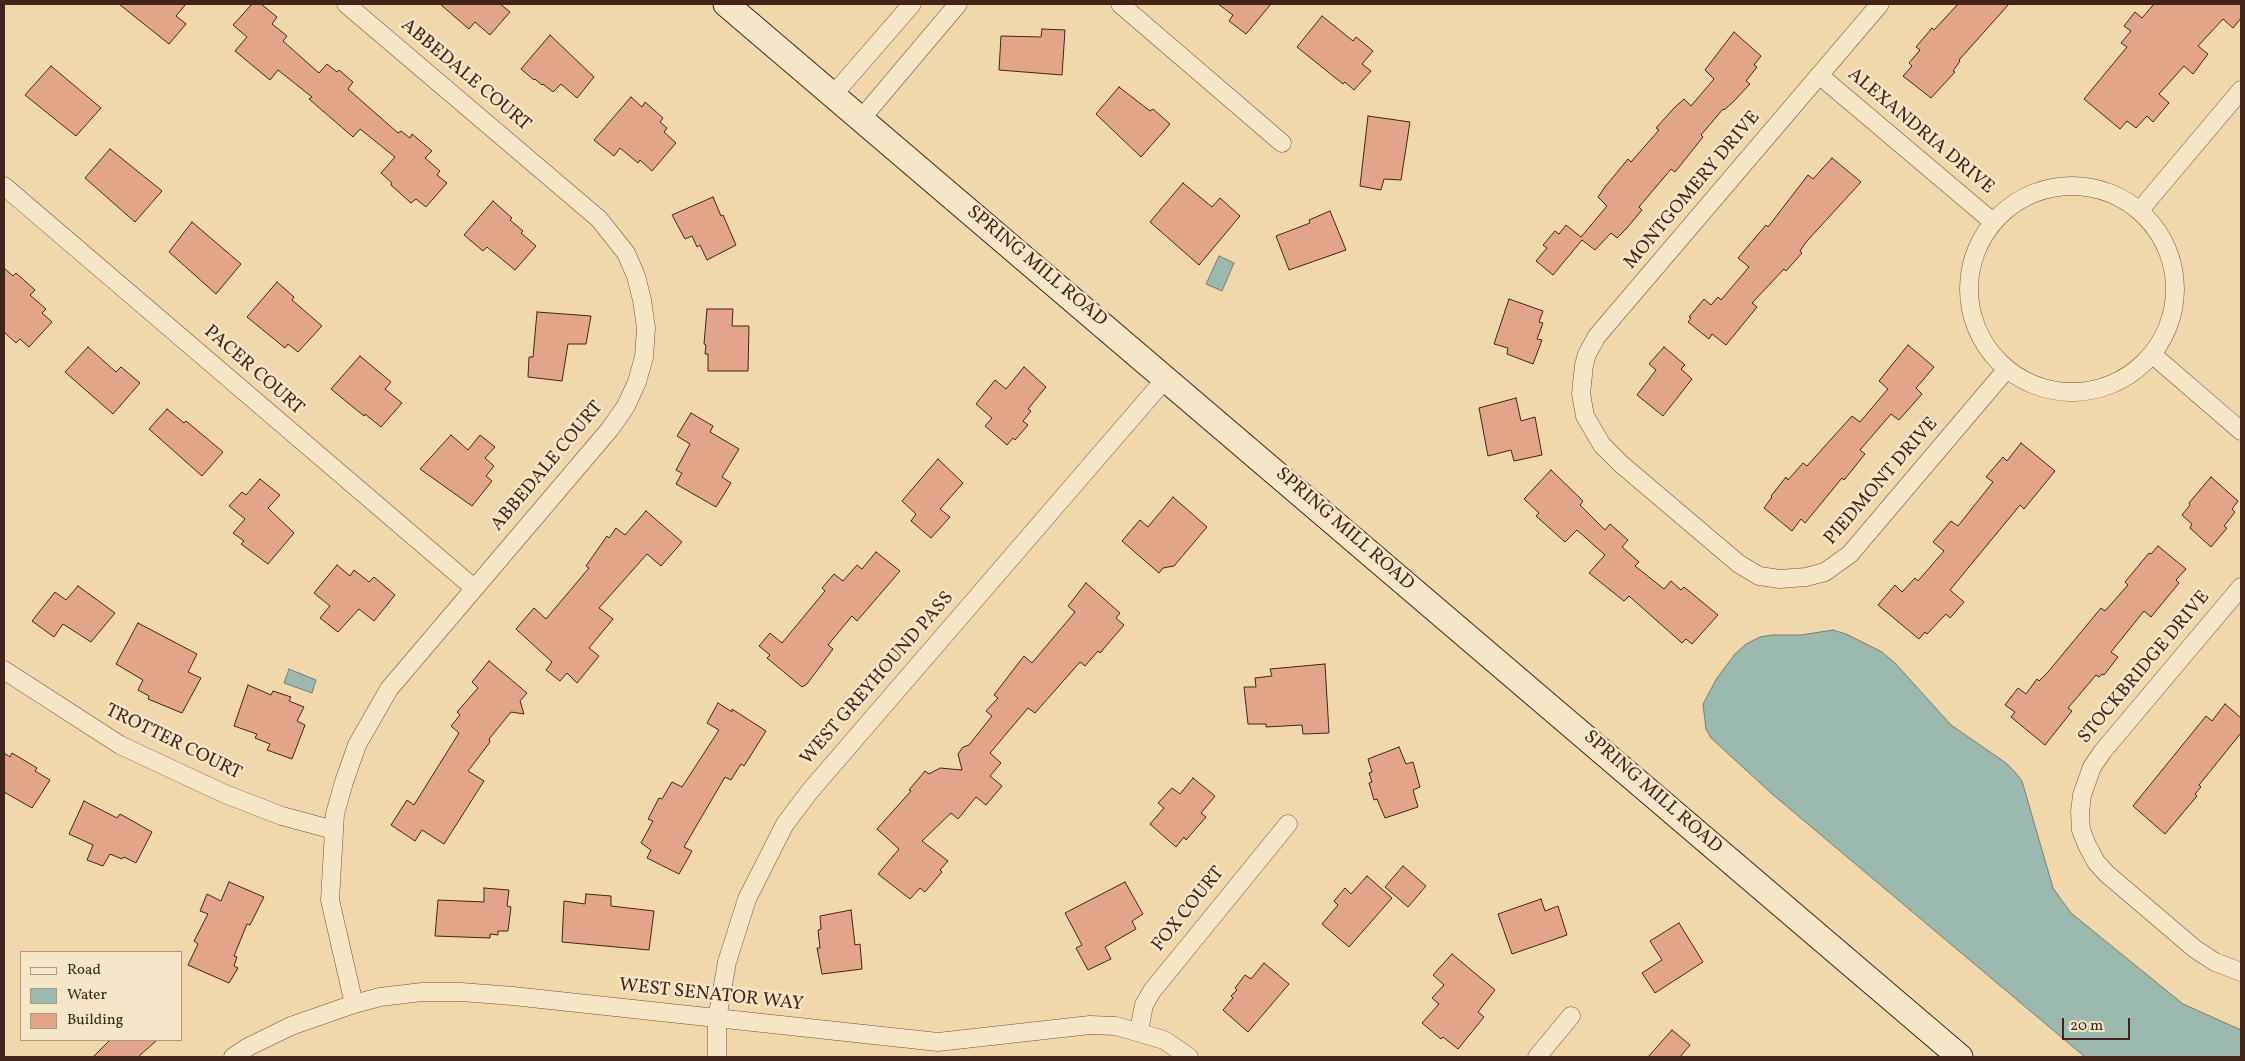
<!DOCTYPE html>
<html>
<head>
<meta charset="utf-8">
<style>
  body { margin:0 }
  #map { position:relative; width:2245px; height:1061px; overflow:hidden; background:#f1d8ab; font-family:Vollkorn,serif }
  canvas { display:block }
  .frame { position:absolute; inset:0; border:5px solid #432418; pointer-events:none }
  .legend { position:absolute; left:20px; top:951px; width:162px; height:90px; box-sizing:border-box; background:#f6e6c8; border:1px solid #ae9882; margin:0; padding:6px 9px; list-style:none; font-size:15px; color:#432418 }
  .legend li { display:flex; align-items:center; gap:10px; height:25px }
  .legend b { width:25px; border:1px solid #ae9882 }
  .scale { position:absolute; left:2062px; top:1018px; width:68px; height:22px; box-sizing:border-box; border:2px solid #432418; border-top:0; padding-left:6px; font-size:15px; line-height:18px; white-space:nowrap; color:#432418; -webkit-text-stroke:4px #f6e6c8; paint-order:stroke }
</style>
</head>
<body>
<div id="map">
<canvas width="2245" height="1061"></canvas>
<div class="frame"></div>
<ul class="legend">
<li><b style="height:6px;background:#f6e6c8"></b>Road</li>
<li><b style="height:14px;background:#9bb9af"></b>Water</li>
<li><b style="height:14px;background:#e3a58a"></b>Building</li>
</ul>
<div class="scale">20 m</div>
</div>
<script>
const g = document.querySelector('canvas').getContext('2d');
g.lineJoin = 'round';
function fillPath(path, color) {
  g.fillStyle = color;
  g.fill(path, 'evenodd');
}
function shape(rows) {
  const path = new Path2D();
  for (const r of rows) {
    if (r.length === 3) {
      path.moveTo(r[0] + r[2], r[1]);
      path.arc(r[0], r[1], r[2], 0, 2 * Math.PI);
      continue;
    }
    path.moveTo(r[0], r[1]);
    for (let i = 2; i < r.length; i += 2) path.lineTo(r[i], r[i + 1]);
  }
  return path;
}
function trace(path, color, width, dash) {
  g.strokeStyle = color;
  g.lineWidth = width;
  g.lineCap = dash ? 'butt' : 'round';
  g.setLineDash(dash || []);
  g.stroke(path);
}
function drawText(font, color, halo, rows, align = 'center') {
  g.font = font + ' Vollkorn,serif';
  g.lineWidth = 5;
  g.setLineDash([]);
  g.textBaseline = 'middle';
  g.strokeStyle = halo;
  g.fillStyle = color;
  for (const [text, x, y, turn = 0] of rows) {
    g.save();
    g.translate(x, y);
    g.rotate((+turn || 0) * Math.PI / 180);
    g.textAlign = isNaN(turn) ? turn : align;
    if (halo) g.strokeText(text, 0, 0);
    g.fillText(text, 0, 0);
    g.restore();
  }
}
const water = shape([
  [1219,256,1234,263,1222,291,1206,284,1219,256],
  [1833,630,1846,634,1882,652,1895,663,1951,725,2006,763,2015,772,2022,781,2053,888,2071,913,2183,1004,2241,1030,2241,1057,2085,1057,1771,793,1711,738,1706,729,1703,704,1717,678,1735,654,1746,644,1760,637,1772,635,1801,635,1833,630],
  [289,669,316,680,312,693,284,683,289,669]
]);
fillPath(water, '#9bb9af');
trace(water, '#787d73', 1);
const building = shape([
  [119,4,186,4,176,16,186,24,169,44,119,4],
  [252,4,261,4,277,17,272,24,287,36,283,41,319,73,327,64,337,72,339,70,353,82,348,89,398,133,401,131,410,138,412,134,432,151,425,158,440,171,437,175,447,183,426,207,416,199,411,203,391,185,392,183,381,173,395,157,360,129,353,137,309,99,312,97,278,70,270,80,235,51,247,37,233,25,252,4],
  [440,4,500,4,510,12,490,35,475,22,469,29,440,4],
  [1218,4,1271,4,1246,34,1229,21,1233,15,1218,4],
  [1958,4,2009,4,1959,60,1960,61,1953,71,1955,72,1931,98,1903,76,1912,66,1909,63,1920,50,1916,47,1932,28,1934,30,1958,4],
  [2154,4,2241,4,2241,18,2233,28,2223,19,2198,46,2208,54,2193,74,2184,66,2159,94,2169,103,2153,122,2147,116,2136,128,2127,121,2120,129,2084,99,2127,47,2121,43,2131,31,2124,26,2135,12,2142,18,2154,4],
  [1322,16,1353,41,1356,37,1373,51,1362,64,1371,71,1354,90,1345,82,1343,84,1297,47,1322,16],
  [1042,29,1065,30,1062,75,999,70,1001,36,1041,37,1042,29],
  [1734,32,1761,56,1754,65,1757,67,1746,81,1750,84,1733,102,1724,110,1723,109,1701,135,1703,137,1675,172,1671,169,1639,207,1642,210,1626,229,1617,238,1611,233,1595,250,1582,240,1553,275,1536,261,1547,248,1543,245,1555,231,1559,234,1566,225,1581,237,1607,206,1598,197,1605,187,1628,159,1631,162,1659,130,1656,128,1675,107,1684,99,1691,106,1714,79,1705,70,1734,32],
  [550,35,594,77,577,98,561,84,553,92,543,84,542,85,535,79,534,80,521,69,550,35],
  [51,66,101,108,76,136,25,95,51,66],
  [1119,87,1150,111,1153,109,1170,124,1141,157,1096,114,1119,87],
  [631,97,642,107,645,102,663,118,660,122,667,128,664,132,676,143,652,171,640,160,638,163,620,148,614,156,594,140,631,97],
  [1368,116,1410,122,1401,180,1384,179,1381,190,1360,186,1368,116],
  [110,149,162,191,135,222,85,178,110,149],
  [1832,158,1861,182,1807,241,1800,251,1802,253,1786,271,1784,269,1752,303,1757,307,1726,345,1712,334,1709,339,1688,322,1691,318,1689,317,1704,299,1711,305,1718,297,1721,300,1749,267,1738,258,1766,225,1768,227,1808,175,1813,179,1832,158],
  [1183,183,1212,207,1220,198,1240,216,1199,265,1150,222,1183,183],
  [713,197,721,216,723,215,736,245,707,260,700,245,697,247,692,236,685,239,672,215,713,197],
  [493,201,512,218,510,220,523,231,521,233,536,246,515,270,487,247,483,251,464,235,493,201],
  [1330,211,1346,250,1289,270,1276,236,1310,223,1309,220,1330,211],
  [192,222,241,264,216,294,169,252,192,222],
  [4,268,13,276,16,273,35,290,30,295,46,309,42,313,52,322,29,347,20,339,16,343,4,332,4,268],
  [277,282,294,297,292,300,322,326,298,352,288,344,285,348,247,317,277,282],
  [1509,299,1543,311,1539,322,1543,323,1537,339,1542,340,1533,364,1507,354,1508,348,1494,344,1509,299],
  [707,309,733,309,732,326,749,326,748,371,708,371,708,354,705,354,706,345,704,344,707,309],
  [537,312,591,316,586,344,568,344,562,381,528,377,529,357,533,357,537,312],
  [1908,345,1934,367,1916,388,1922,394,1899,420,1891,414,1860,450,1865,454,1844,480,1842,478,1805,523,1801,519,1792,531,1764,508,1772,497,1771,496,1786,477,1788,480,1803,463,1807,466,1852,416,1860,422,1888,389,1879,381,1908,345],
  [88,347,116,372,121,367,140,383,113,414,65,372,88,347],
  [1664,347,1685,365,1681,369,1692,379,1663,416,1637,395,1656,370,1649,364,1664,347],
  [360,356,391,382,385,389,402,403,381,427,365,414,364,416,331,389,360,356],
  [1024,367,1046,387,1028,409,1031,411,1023,421,1028,425,1015,440,1013,438,1007,445,985,426,992,418,976,404,995,380,1006,389,1024,367],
  [1516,398,1521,421,1535,417,1542,455,1514,461,1511,450,1488,456,1479,408,1516,398],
  [167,409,184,423,186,421,223,452,202,476,149,429,167,409],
  [691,413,713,426,710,432,739,449,722,477,731,483,716,507,676,484,682,473,676,470,690,444,677,436,691,413],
  [451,435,468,450,480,435,495,447,485,458,494,466,486,476,492,481,472,506,420,469,451,435],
  [2021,443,2055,471,2024,509,2020,505,1950,590,1964,602,1950,618,1946,614,1927,634,1925,632,1919,639,1878,605,1895,585,1902,592,1915,578,1918,581,1944,551,1933,542,1951,521,1958,526,1993,482,1986,477,2003,457,2007,461,2021,443],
  [938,459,963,483,940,509,950,517,931,538,911,521,916,514,902,501,938,459],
  [1551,470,1583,501,1580,505,1605,530,1610,524,1628,540,1622,547,1639,562,1635,566,1664,589,1671,581,1681,590,1684,587,1718,615,1692,644,1686,639,1682,643,1629,596,1624,601,1589,573,1605,555,1577,530,1565,542,1536,516,1539,513,1524,499,1551,470],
  [2211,477,2238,501,2232,509,2235,512,2224,526,2227,528,2211,547,2190,528,2192,524,2182,515,2190,505,2189,503,2211,477],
  [260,479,280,495,268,508,294,533,268,564,241,544,244,541,233,533,245,519,229,506,242,492,246,495,260,479],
  [1173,497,1207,527,1174,566,1163,568,1159,573,1122,541,1140,520,1148,527,1173,497],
  [646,511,682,542,661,566,647,554,599,608,613,619,589,648,599,656,577,683,567,673,560,681,546,670,552,662,516,629,534,608,546,619,589,568,586,566,607,536,609,538,616,528,625,535,646,511],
  [2158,546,2186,569,2176,580,2179,583,2151,617,2144,611,2111,652,2118,657,2104,675,2102,674,2099,677,2096,675,2068,708,2072,711,2045,745,2011,717,2015,712,2005,705,2018,688,2026,694,2037,679,2039,681,2048,672,2101,608,2105,611,2128,585,2125,582,2149,553,2151,554,2158,546],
  [876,552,900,571,857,621,852,616,828,645,833,649,807,684,802,687,767,658,770,655,759,646,770,633,782,643,825,591,822,588,834,574,843,581,857,565,862,569,876,552],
  [337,565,350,576,354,570,369,582,374,577,395,595,374,621,359,609,338,632,320,618,330,606,314,593,337,565],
  [1086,583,1120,613,1116,618,1124,625,1100,653,1098,651,1085,666,1080,662,1035,713,1028,708,990,753,1001,763,990,776,1002,786,986,805,976,797,958,819,951,813,922,841,948,861,940,870,942,872,925,892,920,888,910,899,878,874,899,849,877,829,911,791,909,790,925,771,929,774,940,768,962,770,958,754,963,747,969,745,992,716,986,711,998,698,994,695,1024,656,1032,663,1075,612,1068,606,1086,583],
  [78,586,115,613,91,642,63,624,54,637,32,621,55,592,66,600,78,586],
  [138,623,197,654,188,672,201,678,182,713,148,699,149,696,138,690,143,680,116,664,138,623],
  [489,661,527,693,520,701,524,714,511,712,489,739,490,742,468,771,484,781,444,844,422,830,415,841,391,825,407,800,414,805,459,733,451,726,460,715,457,712,478,688,472,682,489,661],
  [1325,664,1329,733,1303,734,1302,725,1266,727,1266,724,1248,724,1244,687,1256,687,1255,678,1272,676,1270,669,1325,664],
  [248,685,271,695,273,691,291,697,289,701,304,707,297,721,305,725,292,759,267,750,270,744,255,738,257,734,234,726,248,685],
  [718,703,732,712,732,709,766,731,744,766,741,764,731,780,725,777,684,847,692,851,679,874,647,858,651,850,641,843,653,821,648,819,659,798,662,799,672,782,682,787,719,730,707,723,718,703],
  [2225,704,2241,718,2241,733,2199,785,2201,787,2195,794,2197,796,2165,834,2133,806,2206,716,2212,721,2225,704],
  [1399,747,1406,764,1413,762,1420,787,1413,790,1418,807,1385,818,1377,799,1374,800,1369,783,1372,782,1369,773,1372,772,1368,759,1399,747],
  [4,753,10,757,12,753,37,768,35,771,50,780,32,808,4,792,4,753],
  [1193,778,1215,796,1201,813,1206,817,1186,840,1184,837,1176,847,1150,824,1164,808,1158,803,1172,788,1180,794,1193,778],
  [84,801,117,818,120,814,152,832,136,863,124,857,122,859,110,854,103,866,87,860,93,845,69,834,84,801],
  [1403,866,1426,886,1408,907,1385,887,1403,866],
  [1367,876,1392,898,1349,947,1322,924,1338,905,1334,901,1345,888,1351,894,1367,876],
  [229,882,264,897,250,925,247,924,234,956,237,957,234,966,238,968,229,983,188,965,198,944,194,941,208,914,200,911,207,894,221,901,229,882],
  [1125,882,1143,914,1132,921,1136,929,1105,947,1111,959,1088,970,1076,948,1082,945,1065,913,1125,882],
  [484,888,509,890,507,906,511,907,508,931,498,931,498,935,490,934,490,938,435,936,438,900,484,902,484,888],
  [586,894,611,896,611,906,654,911,649,950,562,942,564,901,585,904,586,894],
  [1541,899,1545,911,1558,906,1567,935,1512,954,1498,914,1541,899],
  [851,910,855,945,860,944,862,969,822,974,817,948,820,948,818,930,821,929,820,916,851,910],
  [1679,923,1703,962,1655,993,1642,973,1662,960,1650,941,1679,923],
  [1452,954,1495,990,1478,1012,1484,1017,1458,1049,1443,1037,1441,1039,1422,1023,1439,1004,1432,998,1444,985,1433,975,1452,954],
  [1264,963,1289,984,1248,1032,1223,1010,1233,998,1231,996,1237,990,1235,988,1245,975,1251,979,1264,963],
  [1672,1030,1690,1045,1680,1057,1648,1057,1672,1030],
  [110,1040,157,1040,138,1057,93,1057,110,1040]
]);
fillPath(building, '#e3a58a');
trace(building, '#432418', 1);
const street = shape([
  [346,4,599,219,626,253,636,276,642,300,646,328,644,357,637,382,626,406,610,429,389,689,357,745,344,782,335,814,330,900,354,1004],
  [1120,4,1282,143],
  [1880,4,1597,336,1587,354,1584,365,1581,394,1585,416,1602,445,1621,464,1739,564,1759,576,1780,579,1806,577,1825,572,1850,554,2006,370],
  [1819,75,1993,222],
  [833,95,912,4],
  [861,119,958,4],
  [2072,289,103],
  [4,186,474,588],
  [2140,210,2241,90],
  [2153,355,2241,431],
  [2241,587,2103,751,2092,767,2082,795,2080,812,2081,830,2087,845,2096,862,2107,874,2195,949,2215,962,2241,972],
  [4,670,120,745,225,794,282,816,334,830],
  [1139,1031,1144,1005,1152,991,1288,824],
  [233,1057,248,1047,291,1026,354,1004,380,997,422,992,461,992,513,996,938,1042,1090,1025,1116,1026,1164,1040,1189,1057],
  [717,1057,717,1019,727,962,747,899,785,824,810,791,1166,378],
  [1537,1057,1571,1016]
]);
const secondary = shape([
  [726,4,1960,1057]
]);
trace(street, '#6e513d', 19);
trace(secondary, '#432418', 27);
trace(street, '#f6e6c8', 18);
trace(secondary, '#f6e6c8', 25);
drawText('19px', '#432418', '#f6e6c8', [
  ["ABBEDALE COURT",465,76,40],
  ["ALEXANDRIA DRIVE",1920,132,40],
  ["MONTGOMERY DRIVE",1693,191,-50],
  ["SPRING MILL ROAD",1036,267,40],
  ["PACER COURT",253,371,41],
  ["ABBEDALE COURT",548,467,-50],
  ["PIEDMONT DRIVE",1882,482,-49],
  ["SPRING MILL ROAD",1344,530,41],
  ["STOCKBRIDGE DRIVE",2145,668,-50],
  ["WEST GREYHOUND PASS",878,679,-49],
  ["TROTTER COURT",173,743,26],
  ["SPRING MILL ROAD",1652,793,41],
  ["FOX COURT",1189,910,-51],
  ["WEST SENATOR WAY",711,996,6]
]);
</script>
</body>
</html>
